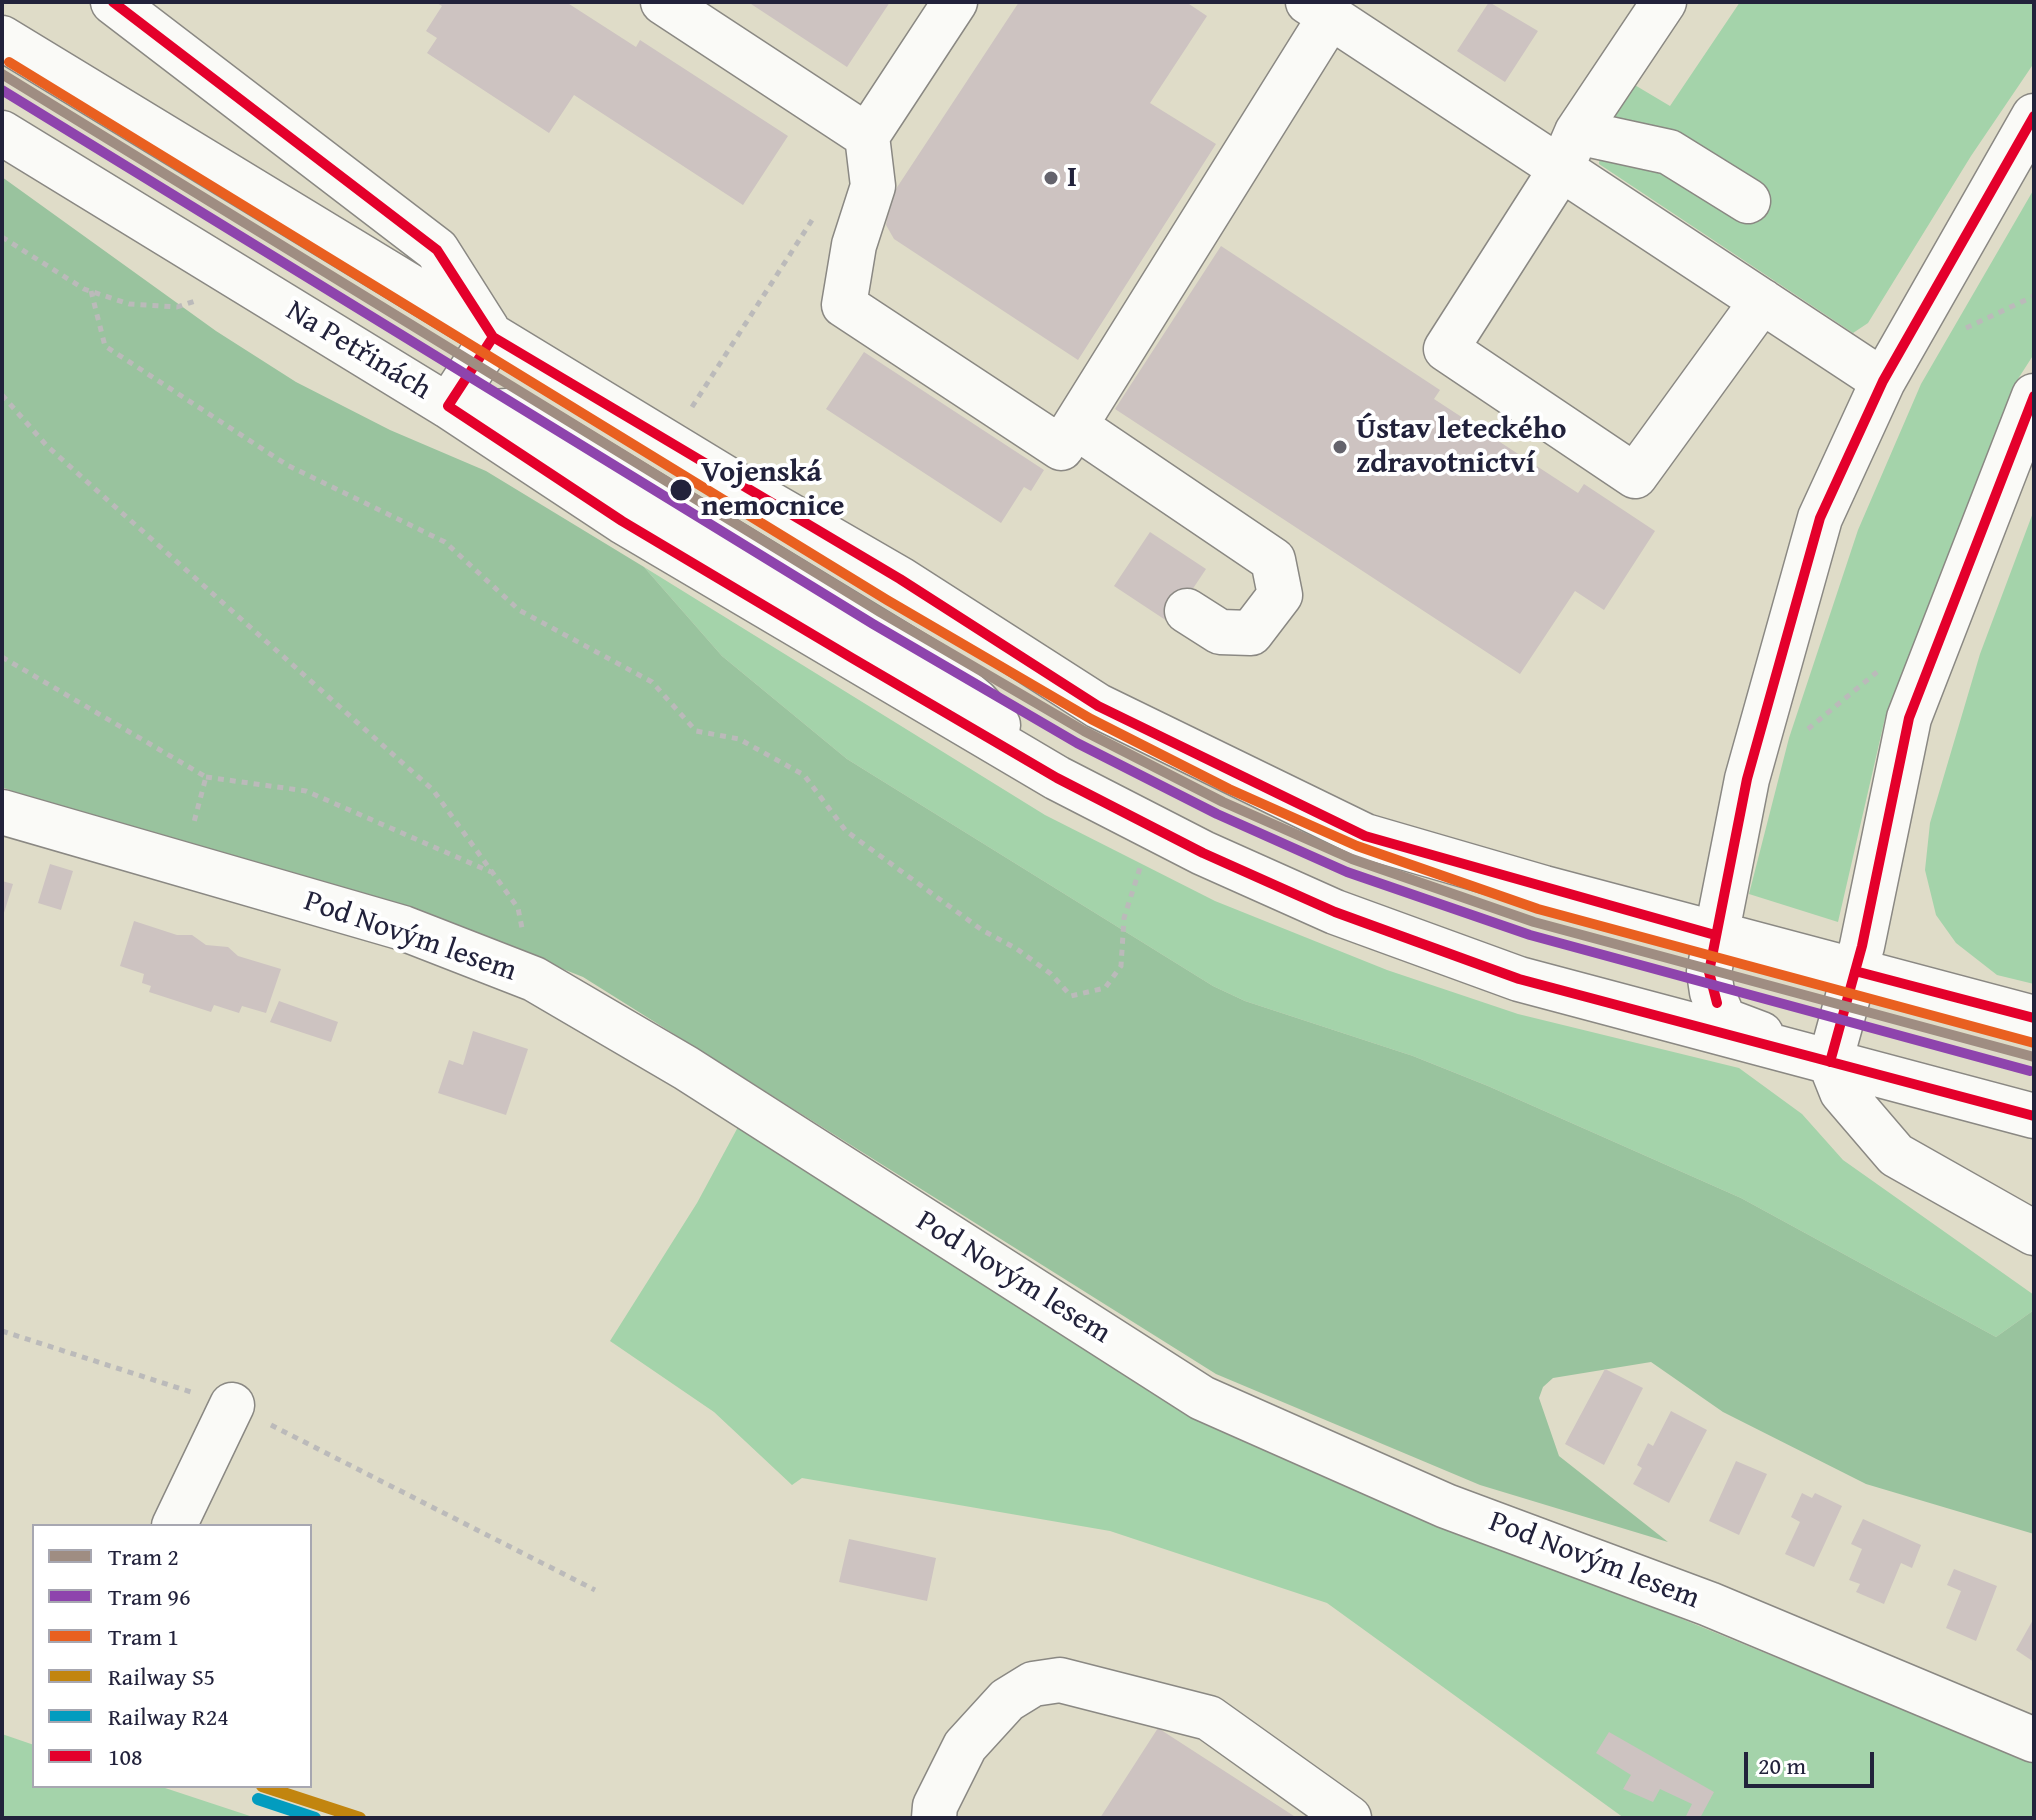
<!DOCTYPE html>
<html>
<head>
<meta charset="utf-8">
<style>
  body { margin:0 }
  #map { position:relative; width:2036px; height:1820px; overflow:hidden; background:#dfdcc8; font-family:"Gentium Book Plus",serif }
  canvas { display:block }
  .frame { position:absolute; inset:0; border:4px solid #22223b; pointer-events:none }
  .legend { position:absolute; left:32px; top:1524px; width:280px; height:264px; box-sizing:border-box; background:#fff; border:2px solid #a7a7b1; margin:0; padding:10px 14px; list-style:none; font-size:24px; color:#22223b }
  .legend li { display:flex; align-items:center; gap:16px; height:40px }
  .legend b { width:40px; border:2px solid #a7a7b1 }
  .scale { position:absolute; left:1744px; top:1752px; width:130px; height:36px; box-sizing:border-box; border:4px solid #22223b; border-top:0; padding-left:10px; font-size:24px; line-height:28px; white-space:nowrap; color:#22223b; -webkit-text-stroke:6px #fff; paint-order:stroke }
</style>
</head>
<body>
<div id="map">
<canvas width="2036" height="1820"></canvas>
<div class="frame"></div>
<ul class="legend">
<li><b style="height:10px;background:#9f8d82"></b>Tram 2</li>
<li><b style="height:10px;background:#8e44ad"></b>Tram 96</li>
<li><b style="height:10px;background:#e96020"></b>Tram 1</li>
<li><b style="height:10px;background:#c2850f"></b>Railway S5</li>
<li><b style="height:10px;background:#039cbf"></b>Railway R24</li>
<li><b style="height:10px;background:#e4002b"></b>108</li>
</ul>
<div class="scale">20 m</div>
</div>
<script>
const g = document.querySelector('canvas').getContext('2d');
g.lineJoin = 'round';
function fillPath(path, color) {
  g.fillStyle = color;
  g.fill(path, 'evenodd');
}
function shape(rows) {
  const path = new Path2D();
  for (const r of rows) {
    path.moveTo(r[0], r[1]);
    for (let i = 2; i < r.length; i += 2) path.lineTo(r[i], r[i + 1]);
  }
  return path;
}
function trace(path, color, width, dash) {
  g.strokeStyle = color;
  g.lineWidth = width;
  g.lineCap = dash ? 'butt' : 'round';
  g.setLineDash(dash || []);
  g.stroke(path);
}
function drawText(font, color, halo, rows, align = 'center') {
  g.font = font + ' "Gentium Book Plus",serif';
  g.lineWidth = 8;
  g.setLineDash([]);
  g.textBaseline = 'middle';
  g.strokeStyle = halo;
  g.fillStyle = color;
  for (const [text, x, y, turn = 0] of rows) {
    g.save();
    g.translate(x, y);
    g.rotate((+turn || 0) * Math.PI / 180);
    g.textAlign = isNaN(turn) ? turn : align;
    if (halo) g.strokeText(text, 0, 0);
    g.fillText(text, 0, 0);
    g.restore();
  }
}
fillPath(shape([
  [1740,2,2034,2,2034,63,1971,156,1868,323,1853,333,1599,164,1602,118,1628,81,1670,106],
  [2034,189,2034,354,2016,382,1885,718,1838,922,1749,894,1789,738,1858,530,1921,384],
  [2034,510,2034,984,1997,975,1956,943,1936,915,1925,870,1930,823,1980,654],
  [644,567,1045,815,1215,901,1387,970,1518,1014,1739,1068,1802,1114,1843,1160,2034,1295,2034,1310,1996,1337,1741,1198,1488,1086,1413,1056,1245,1001,1213,986,847,759,722,656],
  [738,1127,1203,1423,2034,1763,2034,1818,1624,1818,1327,1603,1110,1531,802,1478,792,1485,714,1412,610,1341,697,1203],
  [2,1734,34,1745,34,1786,159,1786,256,1818,2,1818]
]), '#a4d3aa');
fillPath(shape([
  [2,177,216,331,296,382,390,430,486,471,644,567,722,656,847,759,1213,986,1245,1001,1413,1056,1488,1086,1741,1198,1996,1337,2034,1310,2034,1534,1866,1484,1723,1412,1651,1362,1553,1378,1543,1387,1539,1398,1559,1456,1668,1542,1480,1485,1216,1374,583,977,402,905,26,797,2,787]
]), '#99c39e');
fillPath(shape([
  [435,2,566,2,636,47,640,40,788,136,743,205,574,95,549,133,427,53,437,38,426,31,442,6],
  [748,2,890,2,847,67],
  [1019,2,1186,2,1207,16,1150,103,1216,144,1078,360,894,239,886,225,890,198],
  [1489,2,1538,31,1505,82,1457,51],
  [1221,246,1440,390,1434,399,1578,493,1584,484,1655,531,1604,610,1575,591,1520,674,1115,409],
  [864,352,1044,470,1031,491,1024,487,1001,523,826,409],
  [1150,532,1206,569,1170,623,1114,586],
  [50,864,73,871,61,910,38,903],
  [2,881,13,884,3,916,2,916],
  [134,921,177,935,192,935,206,945,228,947,238,956,281,969,266,1013,242,1006,239,1013,214,1005,211,1012,149,992,151,986,142,983,144,974,120,966],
  [279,1001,338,1022,331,1042,270,1022],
  [473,1031,528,1049,506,1115,438,1093,449,1060,463,1065],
  [1605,1369,1643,1388,1604,1465,1565,1444],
  [1671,1411,1707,1430,1669,1503,1633,1484,1642,1468,1637,1465,1648,1443,1653,1446],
  [1736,1461,1767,1474,1739,1535,1709,1521],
  [1802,1493,1812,1498,1815,1493,1842,1506,1814,1567,1785,1554,1800,1522,1791,1517],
  [1863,1519,1921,1545,1912,1568,1901,1563,1884,1604,1856,1592,1860,1584,1849,1580,1862,1549,1851,1544],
  [849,1539,936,1558,927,1601,839,1582],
  [1954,1569,1997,1586,1976,1641,1946,1628,1961,1591,1947,1585],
  [2034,1618,2034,1662,2016,1650],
  [1158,1728,1297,1818,1100,1818],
  [1609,1732,1714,1792,1700,1818,1685,1818,1692,1804,1660,1789,1653,1802,1623,1789,1631,1775,1596,1753]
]), '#cdc3c1');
const minor = shape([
  [113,2,437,250,487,329],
  [663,2,867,136,955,2],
  [1308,2,1883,381],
  [1664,2,1577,132,1561,169,1446,349,1635,476,1762,301],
  [2,38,734,483,900,579,1098,706,1365,836,1544,888,2034,1018],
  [1577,132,1669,152,1748,201],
  [2,133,448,406,622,521,1057,778,1203,853,1335,912,1519,979,2034,1116],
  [867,136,873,186,854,245,844,305,1061,448,1330,17],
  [448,406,493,337],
  [454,409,469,414,507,411,525,417,933,665,976,701,998,725],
  [1075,426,1273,560,1280,595,1251,633,1220,632,1187,611],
  [2,812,403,928,534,979,686,1068,1202,1398,1446,1506,1709,1604,2034,1740],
  [1761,1034,1724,1020,1712,992,1709,972,1747,779,1820,518,1883,381,2034,116],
  [1830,1062,1862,946,1909,718,2034,396],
  [1830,1062,1842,1092,1896,1155,2034,1233],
  [174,1526,232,1405],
  [934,1818,935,1806,965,1746,1007,1700,1033,1684,1060,1680,1209,1718,1349,1818]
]);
trace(minor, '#8a8883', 47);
trace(shape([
  [2,237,84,289,129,304,177,307,195,301],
  [91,291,105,346,287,465,445,542,519,610,652,682,696,731,739,739,804,775,846,831,982,930,1017,949,1051,974,1071,996,1105,988,1121,966,1124,918,1140,868],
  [1966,328,2034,296],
  [2,395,47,446,433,790,518,908,522,928],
  [692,407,814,217],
  [2,657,206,777,194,822],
  [1808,729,1877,672],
  [206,777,306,791,491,872],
  [2,1331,191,1392],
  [271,1425,595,1590]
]), '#bbbaba', 5, [6, 6]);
trace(minor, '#fafaf7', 44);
trace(shape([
  [113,2,437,250,493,337,900,579,1098,706,1365,836,1715,935],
  [493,337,448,406,622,521,852,658,1057,778,1203,853,1335,912,1519,979,2034,1116],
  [1855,971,2034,1018],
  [1717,1003,1709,972,1747,779,1820,518,1883,381,2034,116],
  [1830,1062,1862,946,1909,718,2034,396]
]), '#e4002b', 10);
trace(shape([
  [262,1786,360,1818]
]), '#c2850f', 12);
trace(shape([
  [258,1799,315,1818]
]), '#039cbf', 12);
trace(shape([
  [2,74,880,612,1084,731,1223,802,1352,859,1534,922,2034,1057]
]), '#9f8d82', 10);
trace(shape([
  [2,90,873,624,1077,743,1217,814,1347,872,1530,935,2030,1071]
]), '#8e44ad', 10);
trace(shape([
  [9,62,887,600,1091,719,1229,789,1357,846,1538,909,2034,1043]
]), '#e96020', 10);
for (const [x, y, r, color] of [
  [1051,178,8,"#64636c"],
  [1340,447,8,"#64636c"],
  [681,490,12,"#22223b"]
]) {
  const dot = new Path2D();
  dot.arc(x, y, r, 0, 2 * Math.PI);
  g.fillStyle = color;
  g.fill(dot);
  trace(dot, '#fff', 3);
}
drawText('bold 30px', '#22223b', '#fff', [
  ["I",1067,178],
  ["Ústav leteckého",1356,430],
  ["zdravotnictví",1356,464]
], 'left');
drawText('30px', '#22223b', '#fff', [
  ["Na Petřinách",358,351,31],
  ["Pod Novým lesem",410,937,19],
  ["Pod Novým lesem",1013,1278,32],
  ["Pod Novým lesem",1594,1561,21]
]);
drawText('bold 30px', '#22223b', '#fff', [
  ["Vojenská",701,473],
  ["nemocnice",701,507]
], 'left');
</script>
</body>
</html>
